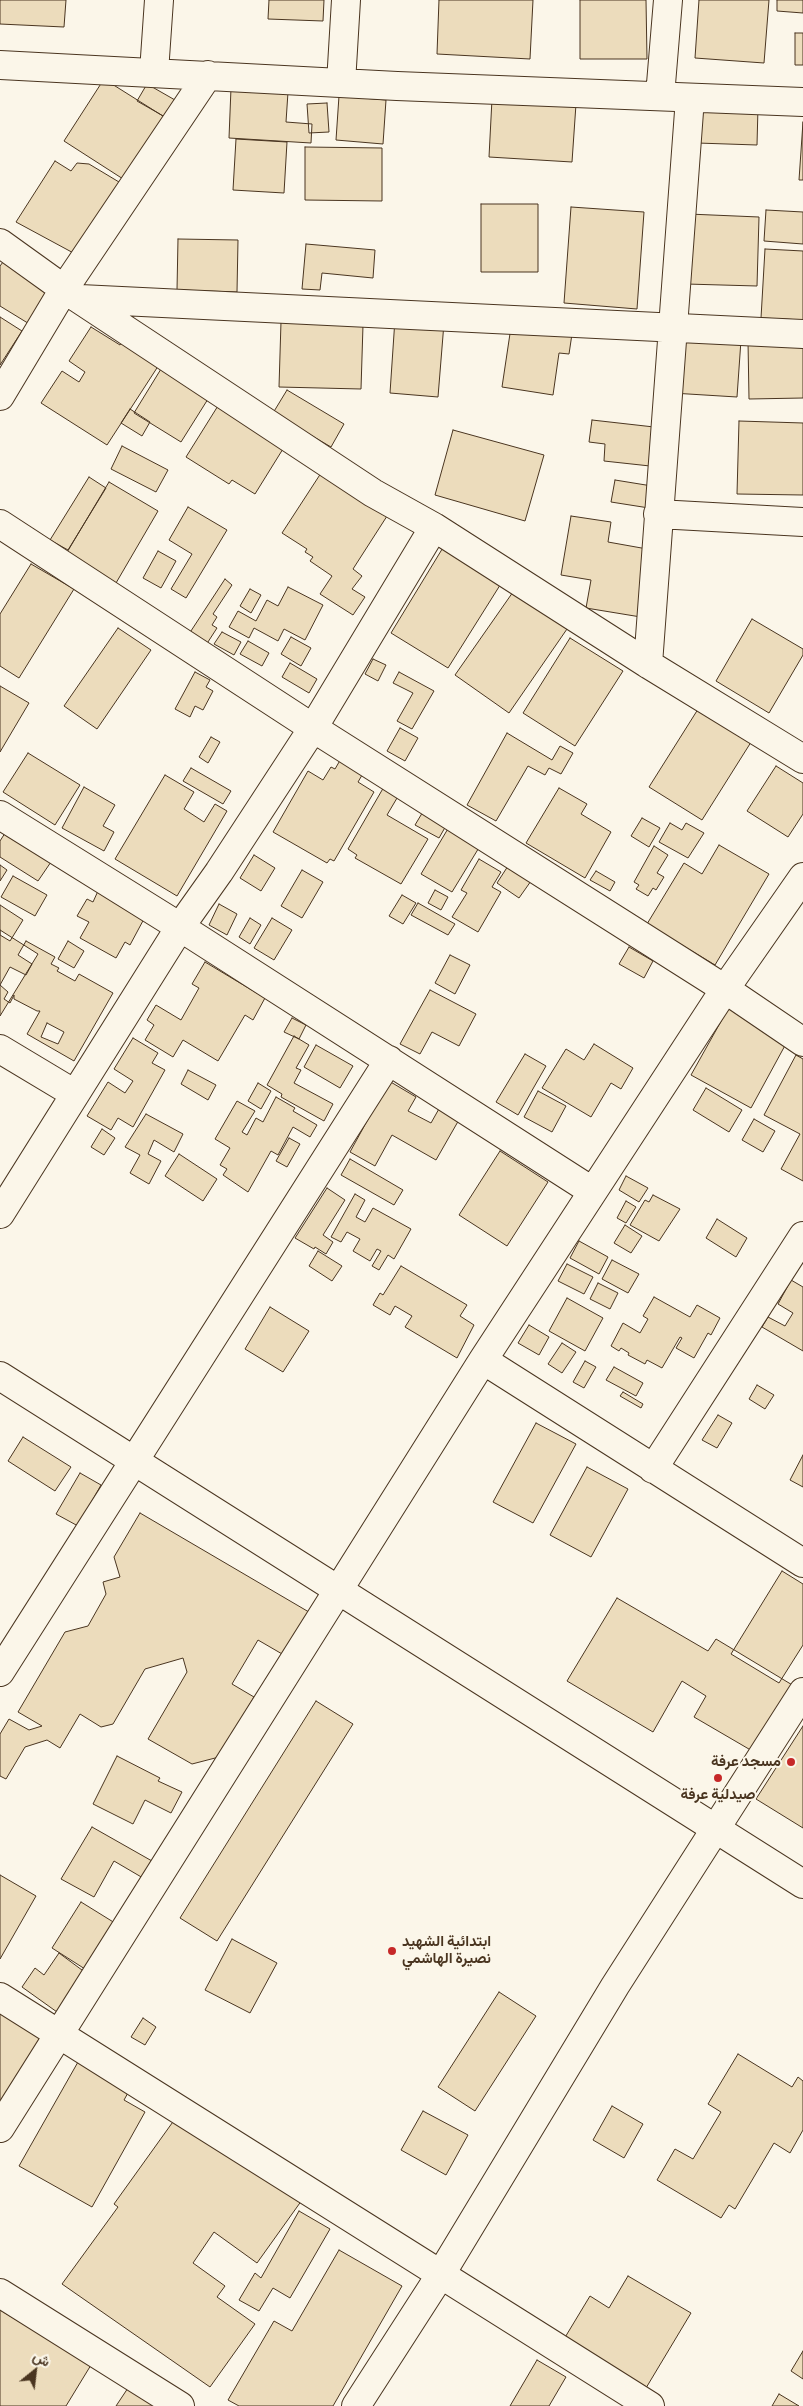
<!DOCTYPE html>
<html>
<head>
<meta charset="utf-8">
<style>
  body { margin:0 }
  #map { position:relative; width:803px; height:2406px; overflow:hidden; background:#fbf6e9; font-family:Literata,Vazirmatn,serif }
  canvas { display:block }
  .north { position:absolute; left:10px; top:2346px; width:50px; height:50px; -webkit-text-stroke:4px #fbf6e9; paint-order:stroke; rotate:29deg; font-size:14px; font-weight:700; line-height:20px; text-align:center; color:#4a3520 }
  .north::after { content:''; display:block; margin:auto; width:18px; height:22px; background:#4a3520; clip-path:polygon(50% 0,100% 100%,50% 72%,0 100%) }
</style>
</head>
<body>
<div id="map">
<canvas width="803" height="2406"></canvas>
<div class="north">ش</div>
</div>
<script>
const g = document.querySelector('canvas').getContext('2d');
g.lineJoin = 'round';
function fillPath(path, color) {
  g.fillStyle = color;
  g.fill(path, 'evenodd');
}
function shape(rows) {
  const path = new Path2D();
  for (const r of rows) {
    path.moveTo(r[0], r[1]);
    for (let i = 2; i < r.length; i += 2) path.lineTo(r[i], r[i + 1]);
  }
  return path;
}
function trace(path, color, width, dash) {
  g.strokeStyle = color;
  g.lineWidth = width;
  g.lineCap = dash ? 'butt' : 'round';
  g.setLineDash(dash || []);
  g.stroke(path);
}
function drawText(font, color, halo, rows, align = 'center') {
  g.font = font + ' Literata,Vazirmatn,serif';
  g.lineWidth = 4;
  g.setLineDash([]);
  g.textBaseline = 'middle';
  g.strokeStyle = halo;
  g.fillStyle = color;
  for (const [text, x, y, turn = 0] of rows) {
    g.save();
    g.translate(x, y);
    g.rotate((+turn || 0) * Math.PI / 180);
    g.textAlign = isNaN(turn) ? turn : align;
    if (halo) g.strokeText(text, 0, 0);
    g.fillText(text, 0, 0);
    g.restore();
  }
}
const building = shape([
  [0,0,66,0,64,27,0,24,0,0],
  [269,0,324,0,323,21,268,19,269,0],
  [439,0,533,0,530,59,437,54,439,0],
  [580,0,646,0,647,59,580,59,580,0],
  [699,0,769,0,764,63,695,58,699,0],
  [777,0,803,0,803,13,777,11,777,0],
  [795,33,803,33,803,65,795,65,795,33],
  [104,79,174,123,134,186,64,141,104,79],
  [147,84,175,100,165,117,137,101,147,84],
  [231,88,288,92,286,122,312,124,311,143,229,138,231,88],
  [339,96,386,100,383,144,336,140,339,96],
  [492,99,576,104,572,162,489,157,492,99],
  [327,103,329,132,309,133,307,104,327,103],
  [698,105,758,107,757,145,697,143,698,105],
  [803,122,803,180,799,180,803,122],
  [236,139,287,142,284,193,233,190,236,139],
  [305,147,382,148,382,201,305,200,305,147],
  [55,161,71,171,77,163,89,164,124,185,79,256,16,222,55,161],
  [481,204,538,204,538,272,481,272,481,204],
  [571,207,644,212,637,309,564,303,571,207],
  [766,210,803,212,803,244,764,241,766,210],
  [688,214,759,217,757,286,686,284,688,214],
  [178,239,238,240,237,292,177,290,178,239],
  [306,244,375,250,373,278,322,273,320,290,302,289,306,244],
  [765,249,803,251,803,320,761,318,765,249],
  [3,262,51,290,31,325,0,306,0,266,3,262],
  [0,317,22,331,0,365,0,317],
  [395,319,444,323,438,397,390,393,395,319],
  [281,322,363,325,361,389,279,387,281,322],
  [91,327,120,345,129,330,166,354,107,445,41,403,62,371,79,382,85,372,69,361,91,327],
  [511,327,572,334,569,354,559,353,553,395,502,387,511,327],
  [675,336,741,340,737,397,672,393,675,336],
  [748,341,803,341,803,398,749,399,748,341],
  [161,369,208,399,181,442,134,413,161,369],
  [287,390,344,424,331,447,273,413,287,390],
  [221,401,291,436,255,494,232,480,229,484,186,457,221,401],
  [130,409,150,422,142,436,121,423,130,409],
  [592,420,654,427,650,466,604,461,605,444,589,442,592,420],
  [739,421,803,423,803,495,737,494,739,421],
  [453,430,544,455,525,521,435,495,453,430],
  [122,446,168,470,156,492,111,469,122,446],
  [323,470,389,513,353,569,362,576,352,589,365,597,353,615,320,594,332,576,310,561,313,557,305,552,307,549,282,533,323,470],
  [89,477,106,488,68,550,50,540,89,477],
  [615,480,652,486,649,508,611,502,615,480],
  [109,482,158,511,116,583,66,554,109,482],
  [188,507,227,530,186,598,171,589,192,554,169,540,188,507],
  [571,516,611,522,608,542,664,552,653,619,586,608,591,580,561,575,571,516],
  [444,546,502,582,448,668,391,633,444,546],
  [158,551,176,561,161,588,143,578,158,551],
  [31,564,74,589,19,678,0,666,0,614,31,564],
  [225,579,232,585,213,614,217,617,212,625,217,628,206,645,187,637,225,579],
  [288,587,323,605,305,640,284,629,278,641,254,628,249,638,229,627,238,611,256,621,267,600,278,606,288,587],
  [250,589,261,595,251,613,240,606,250,589],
  [513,592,567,629,509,713,455,675,513,592],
  [752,619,803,649,803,655,769,713,716,681,752,619],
  [118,628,151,650,97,729,64,706,118,628],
  [222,632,241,642,234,655,214,644,222,632],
  [291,637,311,648,301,666,281,654,291,637],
  [570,638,623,671,575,746,523,713,570,638],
  [248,641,269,653,262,666,240,654,248,641],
  [373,659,386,665,378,681,365,674,373,659],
  [290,663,317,679,309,693,282,677,290,663],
  [195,672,210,680,206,687,213,691,203,710,195,706,190,717,175,709,195,672],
  [399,672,434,691,412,729,397,721,413,693,393,683,399,672],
  [0,686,29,703,0,752,0,686],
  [700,706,753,739,702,820,649,787,700,706],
  [400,728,418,738,405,761,387,751,400,728],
  [507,733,552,760,560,746,573,753,561,774,549,768,545,775,528,766,496,821,467,805,507,733],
  [211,737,220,742,208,763,199,757,211,737],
  [28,753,80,785,55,825,3,792,28,753],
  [342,757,365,770,358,782,374,792,334,861,330,859,327,863,273,832,308,771,323,780,331,767,335,769,342,757],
  [776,766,803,783,803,814,788,837,747,811,776,766],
  [191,768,231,791,223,804,183,781,191,768],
  [165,775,194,792,184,809,204,822,215,804,227,811,177,896,115,859,165,775],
  [385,785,400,793,387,815,428,839,401,884,355,858,357,855,348,849,385,785],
  [84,787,115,805,103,826,114,832,104,851,62,828,84,787],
  [559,788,587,804,581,814,611,832,585,878,526,843,559,788],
  [424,810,447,824,439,838,415,825,424,810],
  [642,818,660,828,649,847,631,836,642,818],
  [670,823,682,830,686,823,704,833,688,858,659,842,670,823],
  [449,827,480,846,452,892,421,874,449,827],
  [7,830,53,859,38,881,0,857,0,841,7,830],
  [719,845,769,874,715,965,647,924,684,863,702,874,719,845],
  [654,846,668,855,657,873,664,877,656,890,653,888,648,896,636,889,639,885,634,882,654,846],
  [254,855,275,868,261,891,240,878,254,855],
  [479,859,501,872,492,887,501,892,478,932,452,917,467,893,461,890,479,859],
  [0,865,7,870,0,881,0,865],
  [508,866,531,881,519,898,497,883,508,866],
  [302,870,323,882,302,918,281,906,302,870],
  [596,871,615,882,610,891,590,880,596,871],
  [13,876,47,895,35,916,1,897,13,876],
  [435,890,448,897,441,910,428,903,435,890],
  [98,891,145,917,130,945,125,942,116,958,80,938,89,922,77,916,87,899,93,902,98,891],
  [402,895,416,903,403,924,389,916,402,895],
  [418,903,455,924,448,935,411,915,418,903],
  [219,904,237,914,227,935,209,925,219,904],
  [0,905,23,920,10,941,0,935,0,905],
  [250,918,261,925,250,944,239,937,250,918],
  [272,918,292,930,274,960,254,948,272,918],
  [0,930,38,954,0,1016,0,930],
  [26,941,55,957,51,964,59,968,57,971,75,981,79,974,113,993,74,1061,27,1034,40,1011,37,1011,14,999,14,995,10,1003,4,999,8,992,0,985,10,967,26,975,32,964,18,955,26,941],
  [47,1023,64,1032,58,1044,41,1037,47,1023],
  [68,941,84,951,74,968,58,959,68,941],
  [629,947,653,961,644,978,619,964,629,947],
  [450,955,470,965,455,994,435,983,450,955],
  [205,962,265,998,253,1020,245,1015,218,1061,183,1040,173,1057,145,1040,154,1025,147,1020,156,1005,181,1020,199,988,192,984,205,962],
  [430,990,476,1014,459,1046,432,1032,420,1054,400,1044,430,990],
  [729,1007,788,1040,751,1108,691,1075,729,1007],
  [292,1018,306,1025,299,1039,284,1032,292,1018],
  [294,1036,309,1045,296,1068,301,1070,294,1083,333,1104,324,1121,281,1097,282,1094,267,1085,294,1036],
  [133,1038,158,1053,152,1063,165,1070,133,1127,118,1118,111,1130,87,1116,108,1082,125,1093,133,1081,114,1069,133,1038],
  [594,1044,633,1068,621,1089,611,1083,591,1117,542,1088,566,1049,584,1060,594,1044],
  [316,1045,353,1066,340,1088,304,1067,316,1045],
  [525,1054,546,1066,518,1115,496,1102,525,1054],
  [796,1055,803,1059,803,1181,781,1169,800,1134,764,1115,796,1055],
  [188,1070,216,1085,208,1100,181,1084,188,1070],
  [389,1081,416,1097,408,1111,431,1123,440,1107,460,1118,436,1160,392,1135,375,1166,350,1152,389,1081],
  [258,1083,271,1091,261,1109,248,1101,258,1083],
  [706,1088,742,1110,729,1132,693,1110,706,1088],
  [538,1091,566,1106,552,1132,524,1117,538,1091],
  [276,1097,295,1108,293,1111,317,1125,310,1137,293,1127,278,1155,271,1151,248,1192,223,1175,227,1169,220,1165,230,1148,215,1139,237,1101,255,1111,242,1132,247,1135,256,1118,263,1122,276,1097],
  [146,1114,183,1134,174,1152,154,1140,148,1154,161,1161,149,1184,130,1173,140,1155,125,1147,146,1114],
  [754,1119,775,1131,763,1152,742,1140,754,1119],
  [102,1129,115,1138,104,1155,91,1147,102,1129],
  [289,1138,300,1144,287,1167,276,1161,289,1138],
  [500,1151,548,1182,507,1246,459,1215,500,1151],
  [179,1154,217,1179,203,1201,165,1176,179,1154],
  [350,1159,403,1190,394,1205,341,1175,350,1159],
  [626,1176,648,1188,639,1202,619,1190,626,1176],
  [327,1188,345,1200,323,1235,333,1242,326,1254,315,1247,314,1249,295,1238,327,1188],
  [355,1194,365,1200,356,1217,365,1222,373,1208,411,1229,394,1259,388,1255,379,1270,372,1266,381,1251,377,1249,370,1261,353,1251,360,1239,347,1232,341,1242,331,1237,355,1194],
  [653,1195,680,1209,659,1241,630,1225,645,1200,649,1202,653,1195],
  [626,1201,636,1207,626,1223,617,1218,626,1201],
  [717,1219,747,1238,736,1257,706,1238,717,1219],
  [625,1225,642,1236,631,1253,614,1243,625,1225],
  [579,1241,608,1257,599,1274,570,1258,579,1241],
  [318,1251,342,1266,332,1281,309,1266,318,1251],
  [612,1260,639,1274,628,1293,602,1279,612,1260],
  [567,1264,593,1277,584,1294,558,1281,567,1264],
  [401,1266,467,1305,460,1316,474,1325,457,1358,405,1327,412,1316,395,1306,390,1315,373,1305,380,1293,383,1295,401,1266],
  [791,1280,803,1287,803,1351,762,1327,768,1317,785,1326,793,1313,778,1304,791,1280],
  [598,1283,618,1293,610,1309,590,1299,598,1283],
  [654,1297,690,1317,697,1305,720,1318,711,1335,708,1333,694,1358,676,1348,682,1338,680,1337,662,1368,647,1360,645,1364,628,1355,629,1353,621,1348,619,1351,611,1346,623,1323,640,1333,648,1319,643,1316,654,1297],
  [567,1298,603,1318,585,1351,549,1331,567,1298],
  [270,1307,309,1331,283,1372,245,1349,270,1307],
  [529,1325,549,1337,539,1355,518,1343,529,1325],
  [562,1343,576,1352,562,1373,548,1364,562,1343],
  [585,1361,596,1367,584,1388,573,1382,585,1361],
  [614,1367,643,1383,636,1396,606,1380,614,1367],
  [757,1385,774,1395,765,1409,749,1399,757,1385],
  [623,1392,643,1404,641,1408,620,1396,623,1392],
  [718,1415,732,1423,717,1448,702,1440,718,1415],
  [536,1423,576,1444,533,1523,493,1502,536,1423],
  [23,1437,71,1467,55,1491,8,1461,23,1437],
  [803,1455,803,1487,790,1480,803,1455],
  [587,1467,628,1489,591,1557,550,1535,587,1467],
  [80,1473,101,1485,78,1526,56,1514,80,1473],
  [140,1513,314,1615,289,1658,258,1640,232,1684,254,1697,219,1757,192,1764,148,1739,187,1672,183,1658,145,1669,113,1724,101,1727,80,1714,60,1748,47,1740,25,1747,6,1779,0,1776,0,1734,9,1719,29,1730,42,1726,18,1712,65,1632,88,1626,106,1594,103,1582,120,1577,114,1557,140,1513],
  [782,1571,803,1584,803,1645,779,1683,731,1654,782,1571],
  [617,1598,708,1651,716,1639,794,1686,754,1752,694,1717,706,1696,682,1681,653,1732,567,1681,617,1598],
  [316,1701,353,1724,217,1941,180,1918,316,1701],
  [803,1726,803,1828,756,1799,803,1726],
  [117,1756,160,1778,158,1781,182,1792,171,1813,145,1800,133,1824,93,1804,117,1756],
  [92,1827,152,1861,143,1878,114,1861,94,1897,61,1879,92,1827],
  [0,1875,36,1896,0,1959,0,1875],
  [81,1902,123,1928,85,1969,52,1948,81,1902],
  [232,1939,277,1963,250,2013,205,1990,232,1939],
  [59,1953,86,1973,57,2012,22,1987,35,1968,44,1975,59,1953],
  [499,1992,536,2016,475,2111,438,2087,499,1992],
  [0,2010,48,2042,15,2080,0,2102,0,2010],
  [143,2018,156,2027,145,2045,131,2037,143,2018],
  [738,2054,792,2087,798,2077,803,2081,803,2130,790,2153,774,2143,735,2209,729,2205,721,2218,657,2180,675,2149,693,2159,721,2112,708,2104,738,2054],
  [78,2062,129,2091,124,2100,145,2112,92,2207,19,2166,78,2062],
  [612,2106,643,2124,624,2158,593,2140,612,2106],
  [423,2111,468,2135,446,2175,401,2150,423,2111],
  [180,2112,302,2200,257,2263,214,2232,193,2263,225,2286,217,2297,255,2324,210,2387,62,2284,118,2207,114,2204,180,2112],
  [299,2211,330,2229,290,2298,273,2288,259,2311,239,2300,255,2273,261,2278,299,2211],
  [339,2250,402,2286,333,2406,239,2406,228,2400,274,2321,292,2331,339,2250],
  [628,2276,691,2313,643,2393,561,2344,590,2296,609,2308,628,2276],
  [0,2310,91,2365,66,2406,0,2406,0,2310],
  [803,2351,803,2379,791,2371,803,2351],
  [537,2360,566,2377,549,2406,510,2406,537,2360],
  [130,2385,162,2406,116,2406,130,2385],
  [779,2394,799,2406,772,2406,779,2394]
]);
fillPath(building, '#ecdcbc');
trace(building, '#4a3520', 1);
const minor = shape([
  [0,65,397,86,803,102],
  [154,72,159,0],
  [341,83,346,0],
  [660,96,668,0],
  [0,243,64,289,373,493,434,527,648,664,803,759],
  [80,299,803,334],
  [0,396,64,289,208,75],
  [658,514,803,522],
  [0,524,313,728,725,989,803,1042],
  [648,664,690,98],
  [0,815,180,927,592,1191],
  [0,1049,75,1094],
  [0,1214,180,927,219,872,313,728,434,527],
  [483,1360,803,1563],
  [0,1376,803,1884],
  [653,1469,803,1236],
  [0,1672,389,1060],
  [0,1997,650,2406],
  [0,2128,483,1360,725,989,803,877],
  [0,2293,180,2406],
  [356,2406,441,2274,615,1986,803,1692]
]);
trace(minor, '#4a3520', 30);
trace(minor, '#fbf6e9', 28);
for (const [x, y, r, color] of [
  [791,1762,5,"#c62828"],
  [718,1778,5,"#c62828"],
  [392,1951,5,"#c62828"]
]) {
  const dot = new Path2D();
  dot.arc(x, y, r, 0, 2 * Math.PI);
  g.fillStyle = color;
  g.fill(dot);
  trace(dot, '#fbf6e9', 2);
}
drawText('bold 15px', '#4a3520', '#fbf6e9', [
  ["مسجد عرفة",781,1762],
  ["صيدلية عرفة",718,1795,"center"],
  ["ابتدائية الشهيد",402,1942,"left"],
  ["نصيرة الهاشمي",402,1959,"left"]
], 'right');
</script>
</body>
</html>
